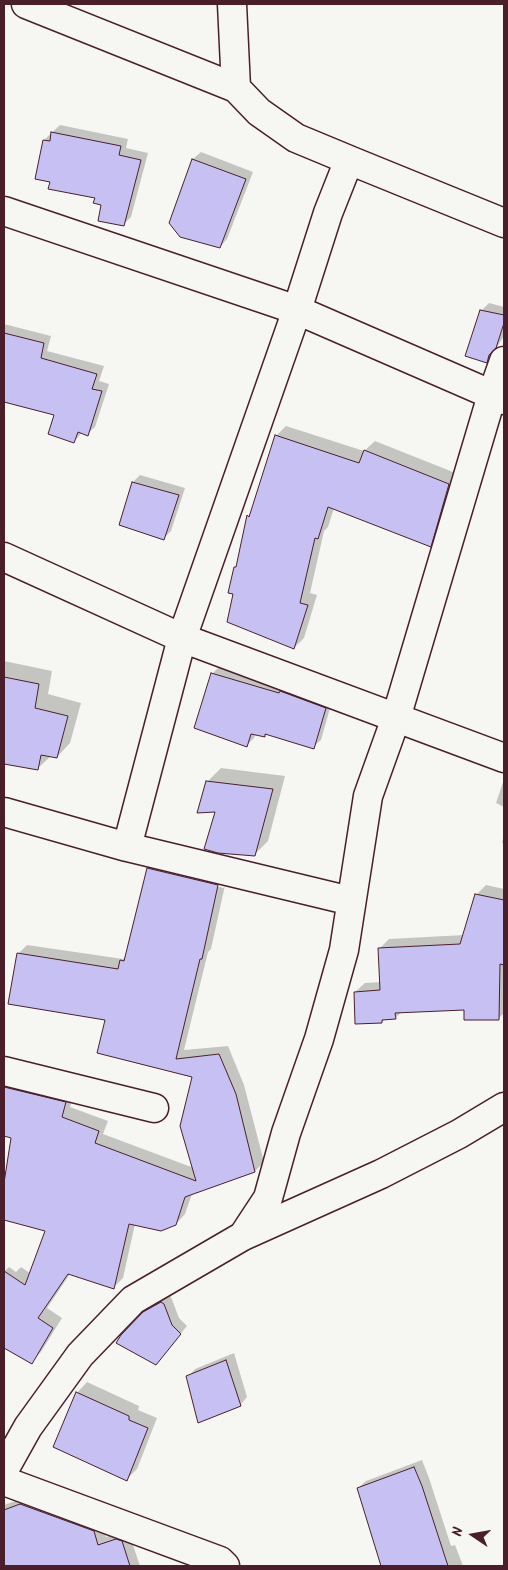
<!DOCTYPE html>
<html>
<head>
<meta charset="utf-8">
<style>
  body { margin:0 }
  #map { position:relative; width:508px; height:1570px; overflow:hidden; background:#f6f6f2; font-family:Kalam,sans-serif }
  canvas { display:block }
  .frame { position:absolute; inset:0; border:5px solid #4a1f2b; pointer-events:none }
  .north { position:absolute; left:448px; top:1510px; width:50px; height:50px; -webkit-text-stroke:4px #f6f6f2; paint-order:stroke; rotate:282deg; font-size:14px; font-weight:700; line-height:20px; text-align:center; color:#4a1f2b }
  .north::after { content:''; display:block; margin:auto; width:18px; height:22px; background:#4a1f2b; clip-path:polygon(50% 0,100% 100%,50% 72%,0 100%) }
</style>
</head>
<body>
<div id="map">
<canvas width="508" height="1570"></canvas>
<div class="frame"></div>
<div class="north">N</div>
</div>
<script>
const g = document.querySelector('canvas').getContext('2d');
g.lineJoin = 'round';
function fillPath(path, color) {
  g.fillStyle = color;
  g.fill(path, 'evenodd');
}
function shape(rows) {
  const path = new Path2D();
  for (const r of rows) {
    path.moveTo(r[0], r[1]);
    for (let i = 2; i < r.length; i += 2) path.lineTo(r[i], r[i + 1]);
  }
  return path;
}
function trace(path, color, width, dash) {
  g.strokeStyle = color;
  g.lineWidth = width;
  g.lineCap = dash ? 'butt' : 'round';
  g.setLineDash(dash || []);
  g.stroke(path);
}
fillPath(shape([
  [60,125,128,139,126,148,148,153,131,217,123,225,96,197,51,181,44,140],
  [201,152,253,172,227,239,220,247,171,223,193,159],
  [489,303,504,307,504,336,497,347,494,354,486,362,481,311],
  [4,324,51,336,47,351,104,366,99,381,109,384,95,427,87,434,82,432,74,442,55,414,4,401],
  [286,426,364,451,375,441,458,474,440,535,430,545,334,508,328,527,324,531,310,593,317,595,304,638,294,648,234,593,238,565,248,516,252,512,276,436],
  [140,475,185,488,171,531,164,538,133,482],
  [4,661,52,671,48,694,81,703,70,743,57,757,51,756,38,768,6,763,4,765],
  [220,666,332,701,321,740,313,747,266,733,264,735,256,733,254,738,247,745,196,727,213,673],
  [221,768,285,776,268,841,255,854,217,810,207,782],
  [504,779,504,807,496,803],
  [504,834,504,843,502,843],
  [157,859,227,876,211,949,208,952,184,1050,228,1046,244,1085,264,1162,255,1171,192,1194,185,1214,176,1224,135,1224,123,1278,114,1287,70,1274,47,1308,62,1318,41,1352,32,1361,4,1343,4,1272,9,1267,16,1272,21,1267,31,1274,47,1230,4,1219,4,1191,12,1137,4,1135,4,1088,14,1078,74,1093,70,1107,108,1121,103,1134,194,1168,193,1076,107,1019,18,954,27,945,123,959,127,955,148,868],
  [153,868,225,885,224,888,153,871],
  [486,885,504,889,504,1013,498,1019,466,1008,402,1012,395,1018,385,1019,382,1022,355,992,365,983,381,982,379,949,389,939,464,935,476,895],
  [169,1295,171,1297,179,1318,187,1326,163,1355,122,1336,152,1305],
  [234,1353,247,1397,240,1405,188,1377,195,1369],
  [87,1382,139,1406,138,1410,157,1418,137,1469,127,1479,77,1393],
  [422,1460,429,1478,451,1546,455,1545,463,1566,383,1566,358,1488,366,1481],
  [29,1496,102,1523,106,1537,124,1531,129,1533,140,1566,4,1566,4,1505]
]), '#0003');
const building = shape([
  [51,132,121,146,119,155,141,160,124,226,98,221,101,205,93,203,95,198,48,189,50,182,35,179,43,140,50,141,51,132],
  [192,159,246,179,220,248,180,237,169,223,192,159],
  [480,310,504,315,504,323,496,348,489,355,487,363,465,356,480,310],
  [4,333,44,343,41,358,97,374,92,389,102,391,88,436,78,432,74,443,48,434,54,415,4,402,4,333],
  [275,435,359,463,364,450,449,484,431,547,328,507,318,539,315,538,300,603,308,605,294,649,227,622,233,594,228,593,234,567,236,567,247,515,249,517,275,435],
  [132,482,179,495,164,540,119,525,132,482],
  [211,673,279,693,280,691,326,708,314,749,265,734,265,737,251,734,247,747,194,728,211,673],
  [4,677,39,684,35,708,68,716,57,758,41,755,38,770,4,764,4,677],
  [206,781,273,789,255,856,218,853,204,849,215,812,197,813,206,781],
  [147,868,218,885,202,959,200,959,176,1059,219,1054,236,1094,255,1172,185,1197,176,1225,161,1231,129,1224,114,1289,68,1274,38,1318,53,1328,32,1364,4,1348,4,1271,25,1285,45,1231,4,1220,4,1183,11,1138,4,1136,4,1087,66,1102,62,1117,99,1131,95,1143,196,1181,180,1126,192,1077,97,1053,105,1020,8,1004,17,953,118,969,120,960,124,961,147,868],
  [475,894,504,900,504,965,500,964,499,1020,464,1020,464,1010,395,1013,396,1019,382,1020,382,1023,355,1024,354,992,380,990,378,948,460,944,475,894],
  [161,1302,164,1304,172,1325,181,1334,156,1365,116,1343,121,1335,143,1312,161,1302],
  [226,1360,241,1406,198,1423,186,1376,226,1360],
  [76,1392,129,1416,129,1420,148,1428,127,1481,53,1447,76,1392],
  [414,1467,422,1486,448,1566,381,1566,357,1488,414,1467],
  [20,1504,94,1531,98,1545,116,1539,122,1541,130,1566,4,1566,4,1510,20,1504]
]);
fillPath(building, '#c7c1f3');
trace(building, '#4a1f2b', 1);
const minor = shape([
  [26,4,236,88],
  [232,4,236,88,259,112,296,138,349,160],
  [4,211,297,310,504,400],
  [4,557,182,638,504,758],
  [4,812,127,847,351,901],
  [127,847,182,638,297,310,328,213,349,160,504,223],
  [4,1071,154,1108],
  [243,1236,268,1198,286,1133,319,1039,344,950,368,796,396,718,492,395,504,361],
  [4,1470,28,1427,80,1355,133,1300,243,1236,381,1174,459,1134,504,1107],
  [4,1481,220,1561,225,1566]
]);
trace(minor, '#4a1f2b', 31);
trace(minor, '#f6f6f2', 28);
</script>
</body>
</html>
